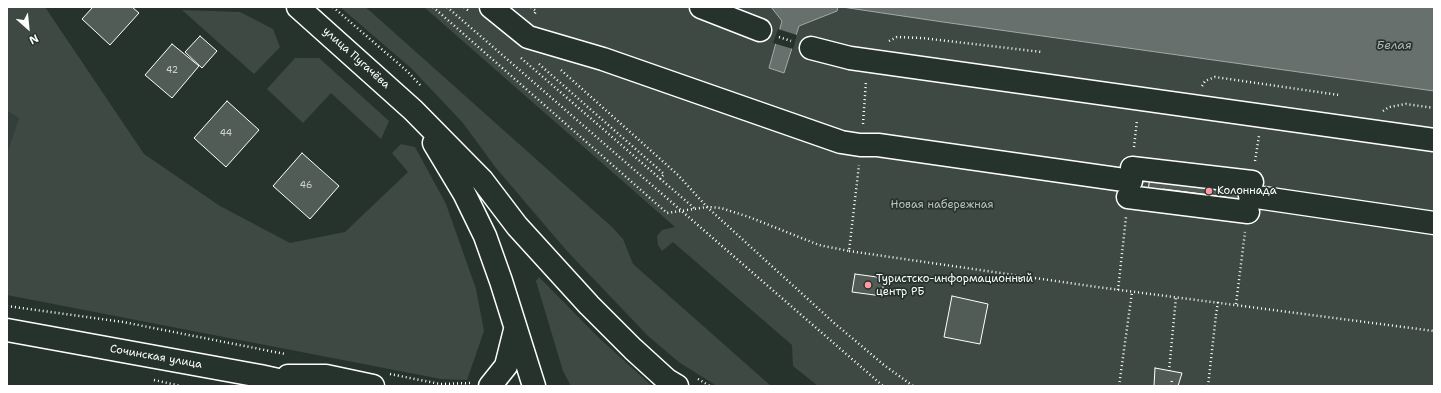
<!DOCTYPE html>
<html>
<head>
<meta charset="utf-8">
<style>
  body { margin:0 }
  #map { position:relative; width:1441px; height:393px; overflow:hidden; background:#26332d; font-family:"Shantell Sans",sans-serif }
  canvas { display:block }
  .frame { position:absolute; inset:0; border:8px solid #fff; pointer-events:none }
  .north { position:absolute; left:8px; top:8px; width:40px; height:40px; -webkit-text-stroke:3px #26332d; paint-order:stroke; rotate:153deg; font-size:11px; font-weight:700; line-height:16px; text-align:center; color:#fff }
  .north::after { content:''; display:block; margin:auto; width:14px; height:18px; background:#fff; clip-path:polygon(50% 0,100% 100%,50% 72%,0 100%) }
</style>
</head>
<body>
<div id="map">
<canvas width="1441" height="393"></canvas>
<div class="frame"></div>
<div class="north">N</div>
</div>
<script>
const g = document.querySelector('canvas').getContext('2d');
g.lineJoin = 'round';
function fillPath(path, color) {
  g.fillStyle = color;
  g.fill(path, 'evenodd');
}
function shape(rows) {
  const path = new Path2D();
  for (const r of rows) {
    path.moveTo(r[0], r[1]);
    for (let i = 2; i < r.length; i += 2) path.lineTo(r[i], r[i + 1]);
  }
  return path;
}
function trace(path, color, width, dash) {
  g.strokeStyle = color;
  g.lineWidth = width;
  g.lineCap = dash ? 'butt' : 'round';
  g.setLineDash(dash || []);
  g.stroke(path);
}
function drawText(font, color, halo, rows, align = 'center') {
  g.font = font + ' "Shantell Sans",sans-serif';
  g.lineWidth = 3.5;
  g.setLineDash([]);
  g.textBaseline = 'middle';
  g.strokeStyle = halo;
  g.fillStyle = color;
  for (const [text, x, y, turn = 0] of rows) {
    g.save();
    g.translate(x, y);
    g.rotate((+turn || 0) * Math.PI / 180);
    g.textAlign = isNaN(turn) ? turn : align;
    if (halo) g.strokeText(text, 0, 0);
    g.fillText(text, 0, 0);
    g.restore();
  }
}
fillPath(shape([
  [7,111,19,118,7,153]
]), '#333f3a');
fillPath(shape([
  [7,7,45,7,144,154,220,206,290,243,345,232,408,172,392,153,401,144,415,147,446,204,476,289,484,331,467,380,441,379,7,295,7,153,19,118,7,111],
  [340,7,365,7,370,11,612,227,623,239,633,264,771,386,717,386,680,363,648,336,567,251,496,168,463,123,411,68],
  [424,7,771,7,782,21,769,68,784,73,799,26,837,11,838,7,842,7,1434,91,1434,386,818,386,793,366,792,345,673,242,662,251,658,245,657,236,662,230,675,227],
  [182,10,240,12,273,29,280,47,254,74],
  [295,58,319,58,389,121,381,139,331,93,303,123,267,89],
  [539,277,598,337,652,386,571,386,563,371,536,281]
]), '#3e4944');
const water = shape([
  [771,7,838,7,837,11,799,26,784,73,769,68,782,21,771,7],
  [842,7,1434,7,1434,91,943,22,842,7]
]);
fillPath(water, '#67706c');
trace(water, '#a4a9a7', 1);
fillPath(shape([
  [778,29,797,35,793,49,773,43]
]), '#26332d');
const building = shape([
  [93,7,132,7,139,13,110,45,82,19,93,7],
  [200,36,217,51,202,68,185,52,200,36],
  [172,44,199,66,172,98,145,75,172,44],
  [227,101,259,130,226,167,194,138,227,101],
  [302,153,339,186,310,219,273,186,302,153],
  [1150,176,1242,188,1240,205,1225,202,1226,197,1163,189,1162,194,1148,192,1150,176],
  [855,274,884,278,882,296,852,292,855,274],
  [952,296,988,304,980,344,944,337,952,296],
  [1155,368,1182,373,1178,386,1154,386,1155,368]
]);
fillPath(building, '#515c57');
trace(building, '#fff', 1);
const minor = shape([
  [491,7,528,37,603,59,841,142,860,145,878,145,1131,181],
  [701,7,760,30],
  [811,48,850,58,1434,140],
  [1132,168,1252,182],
  [1250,196,1434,223],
  [1128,197,1248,212]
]);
const major = shape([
  [298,7,413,110,482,180,517,226,589,305,633,349,667,380,677,386],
  [434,143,464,193,485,236,501,281,534,386],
  [7,330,260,376,305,386],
  [288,376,326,376,373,386],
  [490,386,506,366,515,330]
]);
trace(minor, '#fff', 25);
trace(major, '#fff', 25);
trace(shape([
  [333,7,408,72,422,87],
  [433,7,667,213,707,207,833,322,884,365,913,386],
  [447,7,883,386],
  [464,7,470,12],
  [531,7,536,11,534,15],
  [779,37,791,41],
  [889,41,897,37,922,38,1042,52],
  [521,58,694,208],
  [539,64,664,174,660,179],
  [561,70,678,175,707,207,721,208,749,217,819,245,849,251,859,165],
  [1202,86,1205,81,1215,77,1339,95],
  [1383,111,1389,107,1406,104,1434,108],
  [863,124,866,81],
  [1134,147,1137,120],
  [1255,161,1259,136],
  [849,251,1097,287,1434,331],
  [1118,290,1126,217],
  [1236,304,1245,232],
  [7,306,123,322,285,354],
  [1216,315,1218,302],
  [1169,371,1176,297],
  [390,374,440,384,470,383],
  [698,379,710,386],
  [154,380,181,386],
  [1119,386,1132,292],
  [1171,386,1172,380],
  [1208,386,1216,315]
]), '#fff', 2.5, [1, 3]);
trace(minor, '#26332d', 22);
trace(major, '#26332d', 22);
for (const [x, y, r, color] of [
  [1209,191,4,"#ff9aa2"],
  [868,285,4,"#ff9aa2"]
]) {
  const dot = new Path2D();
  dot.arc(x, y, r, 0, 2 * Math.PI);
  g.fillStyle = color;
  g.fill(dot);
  trace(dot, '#26332d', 1.5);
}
drawText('9px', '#d4d6d5', null, [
  ["42",172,71],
  ["44",226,134],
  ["46",306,186]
]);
drawText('11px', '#fff', '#26332d', [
  ["улица Пугачёва",356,58,42],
  ["Сочинская улица",156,357,10]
]);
drawText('11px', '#fff', '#26332d', [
  ["Колоннада",1217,191],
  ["Туристско-информационный",876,279],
  ["центр РБ",876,292]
], 'left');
drawText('11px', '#bbbfbe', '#26332d', [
  ["Новая набережная",942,205]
]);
drawText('italic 12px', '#b3b8b6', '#26332d', [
  ["Белая",1394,46]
]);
</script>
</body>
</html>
